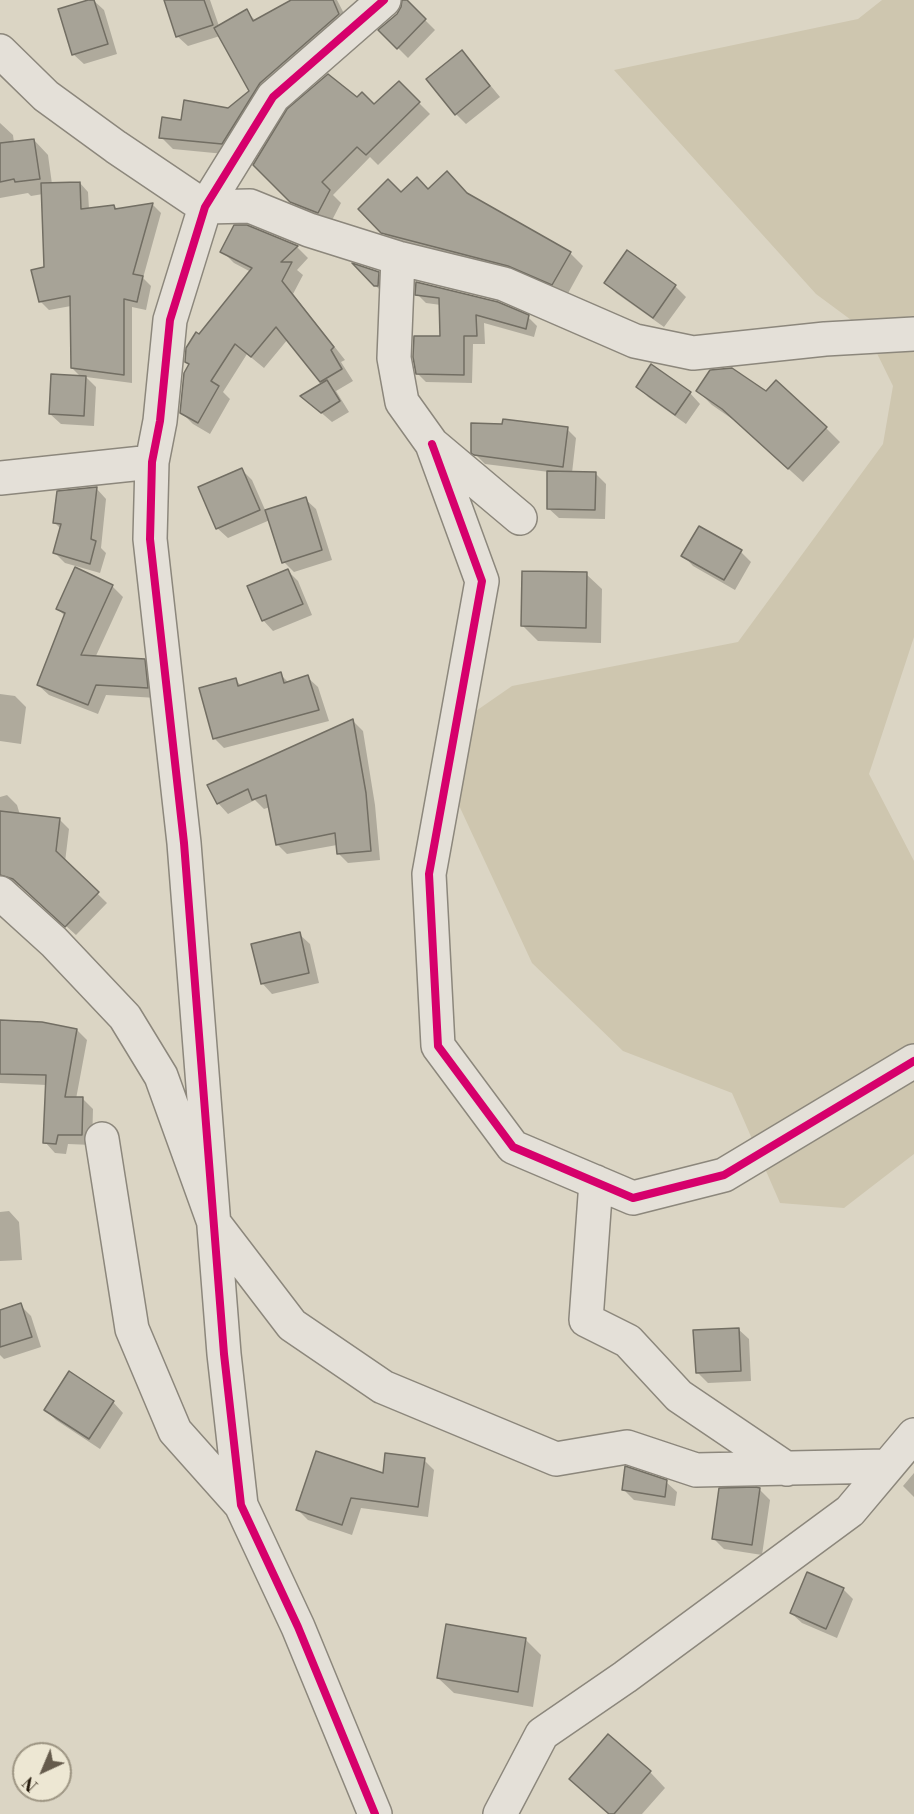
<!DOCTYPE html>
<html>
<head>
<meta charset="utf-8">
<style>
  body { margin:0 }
  #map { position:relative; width:914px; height:1814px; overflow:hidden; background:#dbd5c4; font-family:"Libre Bodoni",serif }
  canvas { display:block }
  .north { position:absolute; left:12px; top:1742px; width:60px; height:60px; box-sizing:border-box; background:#ede7d3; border:2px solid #9d9583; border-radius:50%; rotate:224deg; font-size:16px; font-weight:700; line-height:24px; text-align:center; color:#251a0c }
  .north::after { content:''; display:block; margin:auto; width:21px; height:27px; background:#655b4c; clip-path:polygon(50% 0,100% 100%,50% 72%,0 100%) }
</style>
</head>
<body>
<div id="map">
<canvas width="914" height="1814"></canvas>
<div class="north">N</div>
</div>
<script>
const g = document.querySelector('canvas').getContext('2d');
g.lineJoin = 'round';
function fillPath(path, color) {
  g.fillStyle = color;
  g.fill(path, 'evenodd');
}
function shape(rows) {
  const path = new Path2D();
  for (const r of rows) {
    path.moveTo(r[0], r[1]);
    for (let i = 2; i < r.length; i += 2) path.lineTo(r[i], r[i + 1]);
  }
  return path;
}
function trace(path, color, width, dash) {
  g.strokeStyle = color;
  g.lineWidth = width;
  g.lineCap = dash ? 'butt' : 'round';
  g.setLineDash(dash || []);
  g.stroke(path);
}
fillPath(shape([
  [882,0,914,0,914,637,869,774,914,861,914,1154,844,1208,780,1203,732,1093,623,1051,532,963,450,786,460,722,512,686,738,642,883,444,893,386,866,331,816,294,614,70,858,19]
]), '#cec6af');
fillPath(shape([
  [93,0,104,10,117,54,84,64,73,54],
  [166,0,210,0,219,26,246,11,256,21,294,0,337,0,351,27,235,155,173,149,161,137,182,121,229,109,251,92,220,36,188,46,177,36],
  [405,0,435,30,408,58,380,30,398,15],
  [472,63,500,97,466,124,456,114],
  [399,83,430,114,378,165,370,157,333,195,341,203,330,224,303,213,255,165,357,99,374,106],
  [0,123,13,135,14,143,34,140,48,155,52,184,80,183,88,192,89,209,114,206,118,210,153,205,161,213,143,278,151,286,146,310,132,307,132,383,86,377,96,387,94,426,61,424,50,414,81,377,72,368,71,306,49,310,40,301,46,268,43,194,31,196,28,193,0,198],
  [428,191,468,195,570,253,583,266,566,297,396,246,360,209,401,194],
  [297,247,308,258,297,270,303,275,293,294,345,360,341,362,353,381,336,391,349,412,332,422,303,397,324,384,288,339,264,368,247,354,223,392,230,399,210,434,193,424,181,412,190,365,199,335,251,272,234,263,222,251],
  [627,252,675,286,686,297,664,327,616,293,606,282],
  [357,267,378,273,388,283,386,296],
  [417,294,498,303,528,317,537,326,534,337,484,323,485,344,473,344,472,383,426,382,417,373,442,338,441,305,426,303],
  [638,386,690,393,700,404,686,424,648,397],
  [698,391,766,392,826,428,840,442,803,482,738,423,712,405],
  [567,429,576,438,572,473,595,473,606,484,605,519,559,518,548,508,549,472,485,464,473,452],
  [242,470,252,480,266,512,305,499,316,509,332,560,294,572,284,562,270,520,228,538,217,528],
  [96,488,106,499,101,548,106,553,100,573,65,563,55,553,61,529,55,523],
  [741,552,751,562,735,590,693,566,683,555],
  [76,569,113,587,123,597,95,658,144,661,154,671,157,698,106,695,98,714,49,695,38,685,65,616,58,609],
  [288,571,298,581,312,615,273,631,263,620],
  [586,574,602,589,601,643,538,641,523,626],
  [280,674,289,683,307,677,318,687,329,721,224,748,214,738,236,680,242,687],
  [0,694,15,696,26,707,21,744,0,741],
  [353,721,363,731,375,805,380,860,348,863,338,853,337,845,287,854,277,844,270,807,264,809,255,800,228,814,218,803],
  [7,795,17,805,20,815,60,820,69,829,65,862,107,903,76,935,24,888,15,884,8,884,0,877,0,797],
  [299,934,310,944,319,983,272,994,262,983],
  [0,1022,77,1030,87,1040,76,1099,83,1099,93,1109,92,1145,68,1144,66,1154,55,1153,45,1142,47,1085,0,1083],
  [9,1211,19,1222,22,1260,0,1261,0,1212],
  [20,1305,31,1316,41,1347,4,1359,0,1355,0,1312],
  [738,1329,749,1339,751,1381,708,1383,698,1373],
  [113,1402,123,1413,100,1449,56,1420,46,1410],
  [424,1460,434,1470,428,1517,361,1508,352,1535,308,1520,298,1510],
  [914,1473,914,1497,903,1486],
  [666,1482,677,1492,675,1506,634,1500,623,1489],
  [720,1490,760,1490,770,1500,762,1555,724,1549,713,1538],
  [843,1589,853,1599,837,1638,802,1623,791,1613],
  [526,1640,541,1655,533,1707,454,1693,438,1678],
  [650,1772,665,1788,642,1814,609,1814,571,1779]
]), '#0003');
const building = shape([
  [88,0,94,0,108,44,72,55,58,9,88,0],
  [164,0,204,0,213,25,176,37,164,0],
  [291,0,333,0,339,14,260,83,222,144,159,138,162,117,181,120,184,100,228,108,249,91,214,28,247,9,253,21,291,0],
  [402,0,407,0,426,19,397,49,378,30,397,14,401,7,402,0],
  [462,50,490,86,455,115,426,79,462,50],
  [328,74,357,97,362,92,374,104,399,81,420,102,366,155,357,147,322,182,330,190,318,213,290,202,253,165,287,109,328,74],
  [34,139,40,179,15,182,14,179,0,182,0,143,34,139],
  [447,171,467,193,571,252,552,285,508,266,381,233,358,209,388,179,401,192,417,177,428,189,447,171],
  [80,182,81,209,114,205,115,209,153,203,133,274,143,276,137,302,124,299,124,375,71,368,70,296,39,302,31,270,44,267,41,183,80,182],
  [234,225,247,225,298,246,281,262,292,262,282,281,334,347,331,350,342,369,320,382,276,327,251,357,235,344,211,381,219,386,198,423,180,413,184,373,189,364,185,362,186,348,196,332,199,334,252,268,220,252,234,225],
  [627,250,676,285,653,318,604,283,627,250],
  [352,263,379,272,378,286,374,286,352,263],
  [416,282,498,302,529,315,526,329,476,315,477,336,464,336,464,375,416,374,413,357,414,336,440,336,439,298,415,295,416,282],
  [651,364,691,392,675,415,636,387,651,364],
  [732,368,766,391,776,380,827,427,788,469,722,409,696,391,710,370,732,368],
  [51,374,86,376,84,416,49,414,51,374],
  [327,380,340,401,321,413,300,396,327,380],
  [503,419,568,427,563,467,474,455,471,453,471,423,502,424,503,419],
  [242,468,260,510,216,529,198,487,242,468],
  [547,471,596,472,595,510,547,509,547,471],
  [97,487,91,539,96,541,90,564,53,553,61,524,53,523,57,491,97,487],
  [306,497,322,550,282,563,265,510,306,497],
  [699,526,742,550,724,580,681,556,699,526],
  [75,567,113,585,81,655,145,659,148,688,96,685,88,705,37,685,65,613,56,609,75,567],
  [288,569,303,604,262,621,247,586,288,569],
  [522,571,587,572,586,628,521,626,522,571],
  [281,672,284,683,308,675,319,710,213,739,199,688,236,678,238,686,281,672],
  [353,719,366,793,371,851,337,854,335,833,276,845,266,795,252,800,248,789,217,804,207,785,353,719],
  [0,811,60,818,56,851,99,892,65,927,13,879,0,875,0,811],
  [300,932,309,973,261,984,251,944,300,932],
  [0,1020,42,1022,77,1029,65,1097,83,1097,82,1135,58,1135,56,1144,43,1143,46,1075,0,1074,0,1020],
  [21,1303,32,1337,0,1347,0,1310,21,1303],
  [739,1328,741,1371,696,1373,693,1330,739,1328],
  [69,1371,114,1401,89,1439,44,1410,69,1371],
  [316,1451,383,1473,385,1453,425,1458,418,1507,351,1498,342,1525,296,1510,316,1451],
  [625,1466,667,1480,665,1497,622,1490,625,1466],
  [756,1487,760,1488,752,1545,712,1539,719,1488,756,1487],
  [807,1572,844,1588,826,1629,790,1613,807,1572],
  [446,1624,526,1638,518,1692,437,1678,446,1624],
  [608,1734,651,1771,614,1814,609,1814,569,1779,608,1734]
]);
fillPath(building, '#a7a397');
trace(building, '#726e63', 1.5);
const minor = shape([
  [0,51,46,96,116,147,205,207,250,206,309,230,398,258,504,284,635,341,693,353,825,339,914,334],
  [398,258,394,358,402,402,432,444,520,518],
  [432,444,482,581,429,874,438,1046,513,1147,633,1198,724,1175,914,1061],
  [0,478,152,462],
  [0,893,54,942,125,1017,161,1076,214,1223,292,1325,383,1387,556,1459,627,1447,696,1470,886,1466],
  [102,1139,132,1329,175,1431,241,1505],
  [596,1182,586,1320,628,1341,679,1396,787,1469],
  [375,1814,298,1627,241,1505,224,1354,184,843,150,539,152,462,160,421,170,320,205,207,273,97,384,0],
  [500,1814,542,1734,625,1677,850,1511,914,1435]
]);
trace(minor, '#8c877c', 36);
trace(minor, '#e4e0d8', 33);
trace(shape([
  [432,444,482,581,429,874,438,1046,513,1147,633,1198,724,1175,914,1061],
  [375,1814,298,1627,241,1505,224,1354,184,843,150,539,152,462,160,421,170,320,205,207,273,97,384,0]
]), '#d6006c', 8);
</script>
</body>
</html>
